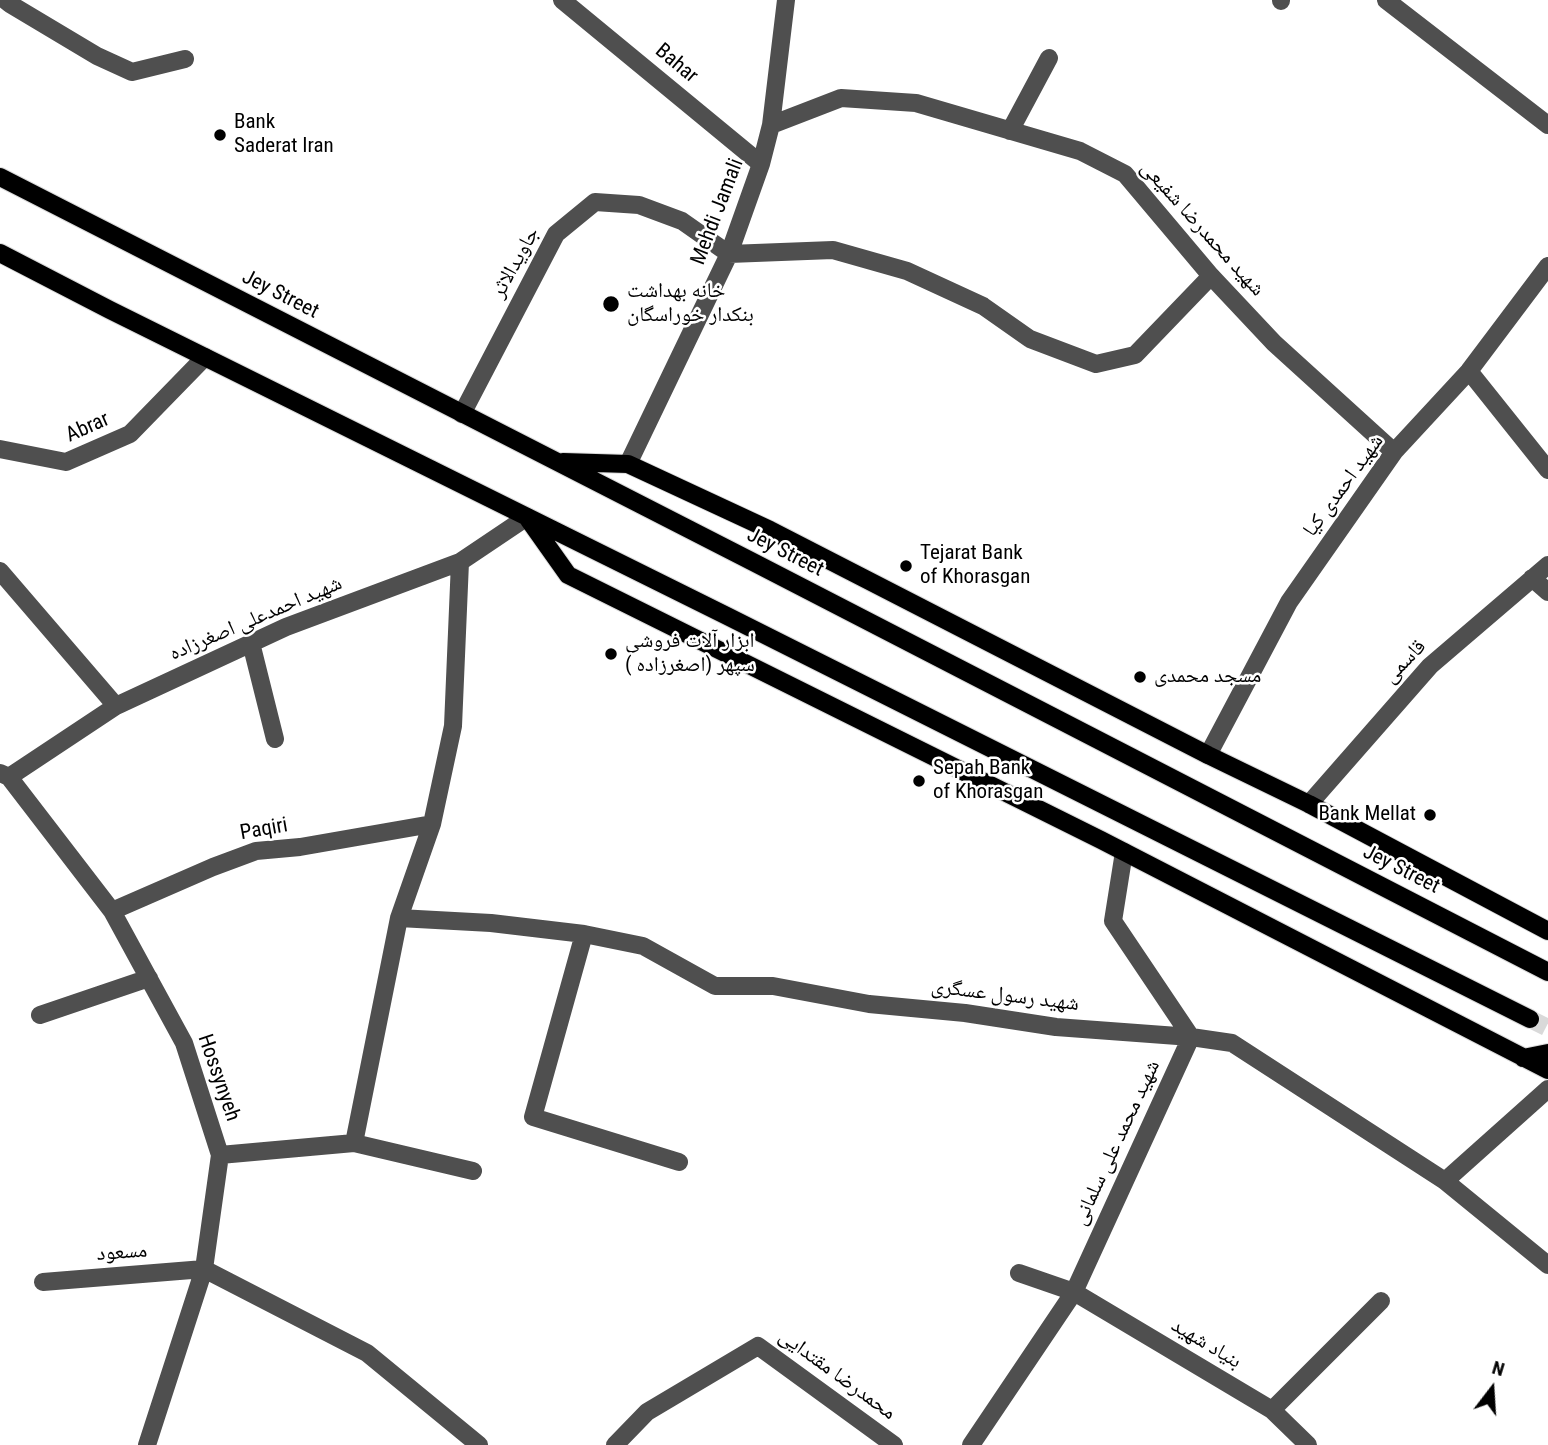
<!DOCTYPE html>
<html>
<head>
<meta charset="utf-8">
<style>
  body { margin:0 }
  #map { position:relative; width:1548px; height:1445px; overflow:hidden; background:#fff; font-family:"Roboto Condensed",sans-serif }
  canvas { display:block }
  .north { position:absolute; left:1457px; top:1354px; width:70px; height:70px; -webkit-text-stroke:5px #fff; paint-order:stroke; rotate:17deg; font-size:19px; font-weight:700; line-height:28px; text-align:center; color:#000 }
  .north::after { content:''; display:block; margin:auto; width:24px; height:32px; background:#000; clip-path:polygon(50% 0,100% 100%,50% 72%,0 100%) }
</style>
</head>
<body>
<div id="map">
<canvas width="1548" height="1445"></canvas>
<div class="north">N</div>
</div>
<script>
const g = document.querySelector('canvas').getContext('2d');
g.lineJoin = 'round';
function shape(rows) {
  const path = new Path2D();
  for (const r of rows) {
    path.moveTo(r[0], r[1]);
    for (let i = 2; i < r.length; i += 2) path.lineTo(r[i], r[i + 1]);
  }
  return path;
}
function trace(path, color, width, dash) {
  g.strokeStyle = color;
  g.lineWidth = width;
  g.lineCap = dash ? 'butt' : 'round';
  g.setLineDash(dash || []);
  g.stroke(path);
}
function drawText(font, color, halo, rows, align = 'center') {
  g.font = font + ' "Roboto Condensed","Noto Naskh Arabic",sans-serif';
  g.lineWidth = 5;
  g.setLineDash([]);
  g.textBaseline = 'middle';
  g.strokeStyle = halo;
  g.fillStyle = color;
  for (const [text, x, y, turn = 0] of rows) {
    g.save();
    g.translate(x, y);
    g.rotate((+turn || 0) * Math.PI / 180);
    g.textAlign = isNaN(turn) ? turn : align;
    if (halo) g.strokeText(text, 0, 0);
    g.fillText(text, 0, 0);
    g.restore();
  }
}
trace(shape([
  [1530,1019,1548,1028]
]), '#d9d9d9', 18, [18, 9]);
const major = shape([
  [0,177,753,562,1548,972],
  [0,253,110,310,727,616,1530,1019],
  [563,462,628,464,770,530,1208,755,1309,804,1548,931],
  [529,520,568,575,1101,840,1548,1070],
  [1523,1058,1548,1053]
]);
trace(major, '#dbdbdb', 20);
trace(shape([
  [5,0,10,4,97,56,132,72,185,59],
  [562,0,761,164],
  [1386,0,1548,125],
  [1281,1,1281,0],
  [771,125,841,98,916,103,1080,151,1125,174,1211,276,1274,343,1394,452],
  [1010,131,1049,58],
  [1469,371,1548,470],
  [462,414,556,234,595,202,639,205,682,221,729,254,833,250,907,271,983,306,1030,339,1096,364,1135,355,1211,276],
  [0,449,66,462,130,434,205,357],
  [628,464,729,254,761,164,771,125,786,0],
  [0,571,116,706],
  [1532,578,1548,592],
  [251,643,275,739],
  [1208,755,1289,602,1394,452,1469,371,1548,266],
  [0,773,9,777,112,911,184,1043,220,1155,204,1269,147,1445],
  [9,777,116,706,286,627,460,562,527,517],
  [1309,804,1430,666,1548,565],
  [112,911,213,867,256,851,300,847,432,824],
  [399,918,491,923,584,934,643,946,715,986,773,986,869,1004,965,1013,1056,1027,1191,1037,1232,1043,1445,1181,1548,1265],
  [584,934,533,1117,679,1162],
  [40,1015,149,978],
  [354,1143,399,918,432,824,453,726,460,562],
  [220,1155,354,1143,473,1171],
  [1445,1181,1548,1089],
  [1019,1273,1074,1292,1272,1410,1308,1445],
  [43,1282,204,1269,367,1353,479,1445],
  [1272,1410,1381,1301],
  [615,1445,647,1412,758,1346,894,1445],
  [971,1445,1074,1292,1191,1037,1113,921,1124,852]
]), '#4f4f4f', 18);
trace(major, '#000', 18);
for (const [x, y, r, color] of [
  [220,135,7,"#000"],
  [611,304,9,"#000"],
  [906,566,7,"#000"],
  [611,654,7,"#000"],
  [1140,677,7,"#000"],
  [919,781,7,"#000"],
  [1430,815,7,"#000"]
]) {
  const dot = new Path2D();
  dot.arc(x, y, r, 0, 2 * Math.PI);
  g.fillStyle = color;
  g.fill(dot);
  trace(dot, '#fff', 2.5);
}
drawText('21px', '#000', '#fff', [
  ["Bahar",676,64,40],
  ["Mehdi Jamali",718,212,-69],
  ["شهید محمدرضا شفیعی",1202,229,48],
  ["جاویدالاثر",516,263,-61],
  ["Jey Street",280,295,27],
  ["Abrar",88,428,-24],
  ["شهید احمدی کیا",1344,486,-54],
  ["Jey Street",785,553,27],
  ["شهید احمدعلی اصغرزاده",256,619,-23],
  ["قاسمی",1405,662,-46],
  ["Paqiri",264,830,-10],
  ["Jey Street",1401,870,27],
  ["شهید رسول عسگری",1005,996,7],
  ["Hossynyeh",218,1078,71],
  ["شهید محمد علی سلمانی",1117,1143,-65],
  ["مسعود",122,1253,-4],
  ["بنیاد شهید",1206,1344,31],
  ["محمدرضا مقتدایی",837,1375,36]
]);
drawText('21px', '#000', '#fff', [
  ["Bank",234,123],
  ["Saderat Iran",234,147],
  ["خانه بهداشت",627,292],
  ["بنکدار خوراسگان",627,316],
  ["Tejarat Bank",920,554],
  ["of Khorasgan",920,578],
  ["ابزار آلات فروشی",625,642],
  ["سپهر (اصغرزاده )",625,666],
  ["مسجد محمدی",1154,677],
  ["Sepah Bank",933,769],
  ["of Khorasgan",933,793],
  ["Bank Mellat",1416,815,"right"]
], 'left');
</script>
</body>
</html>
